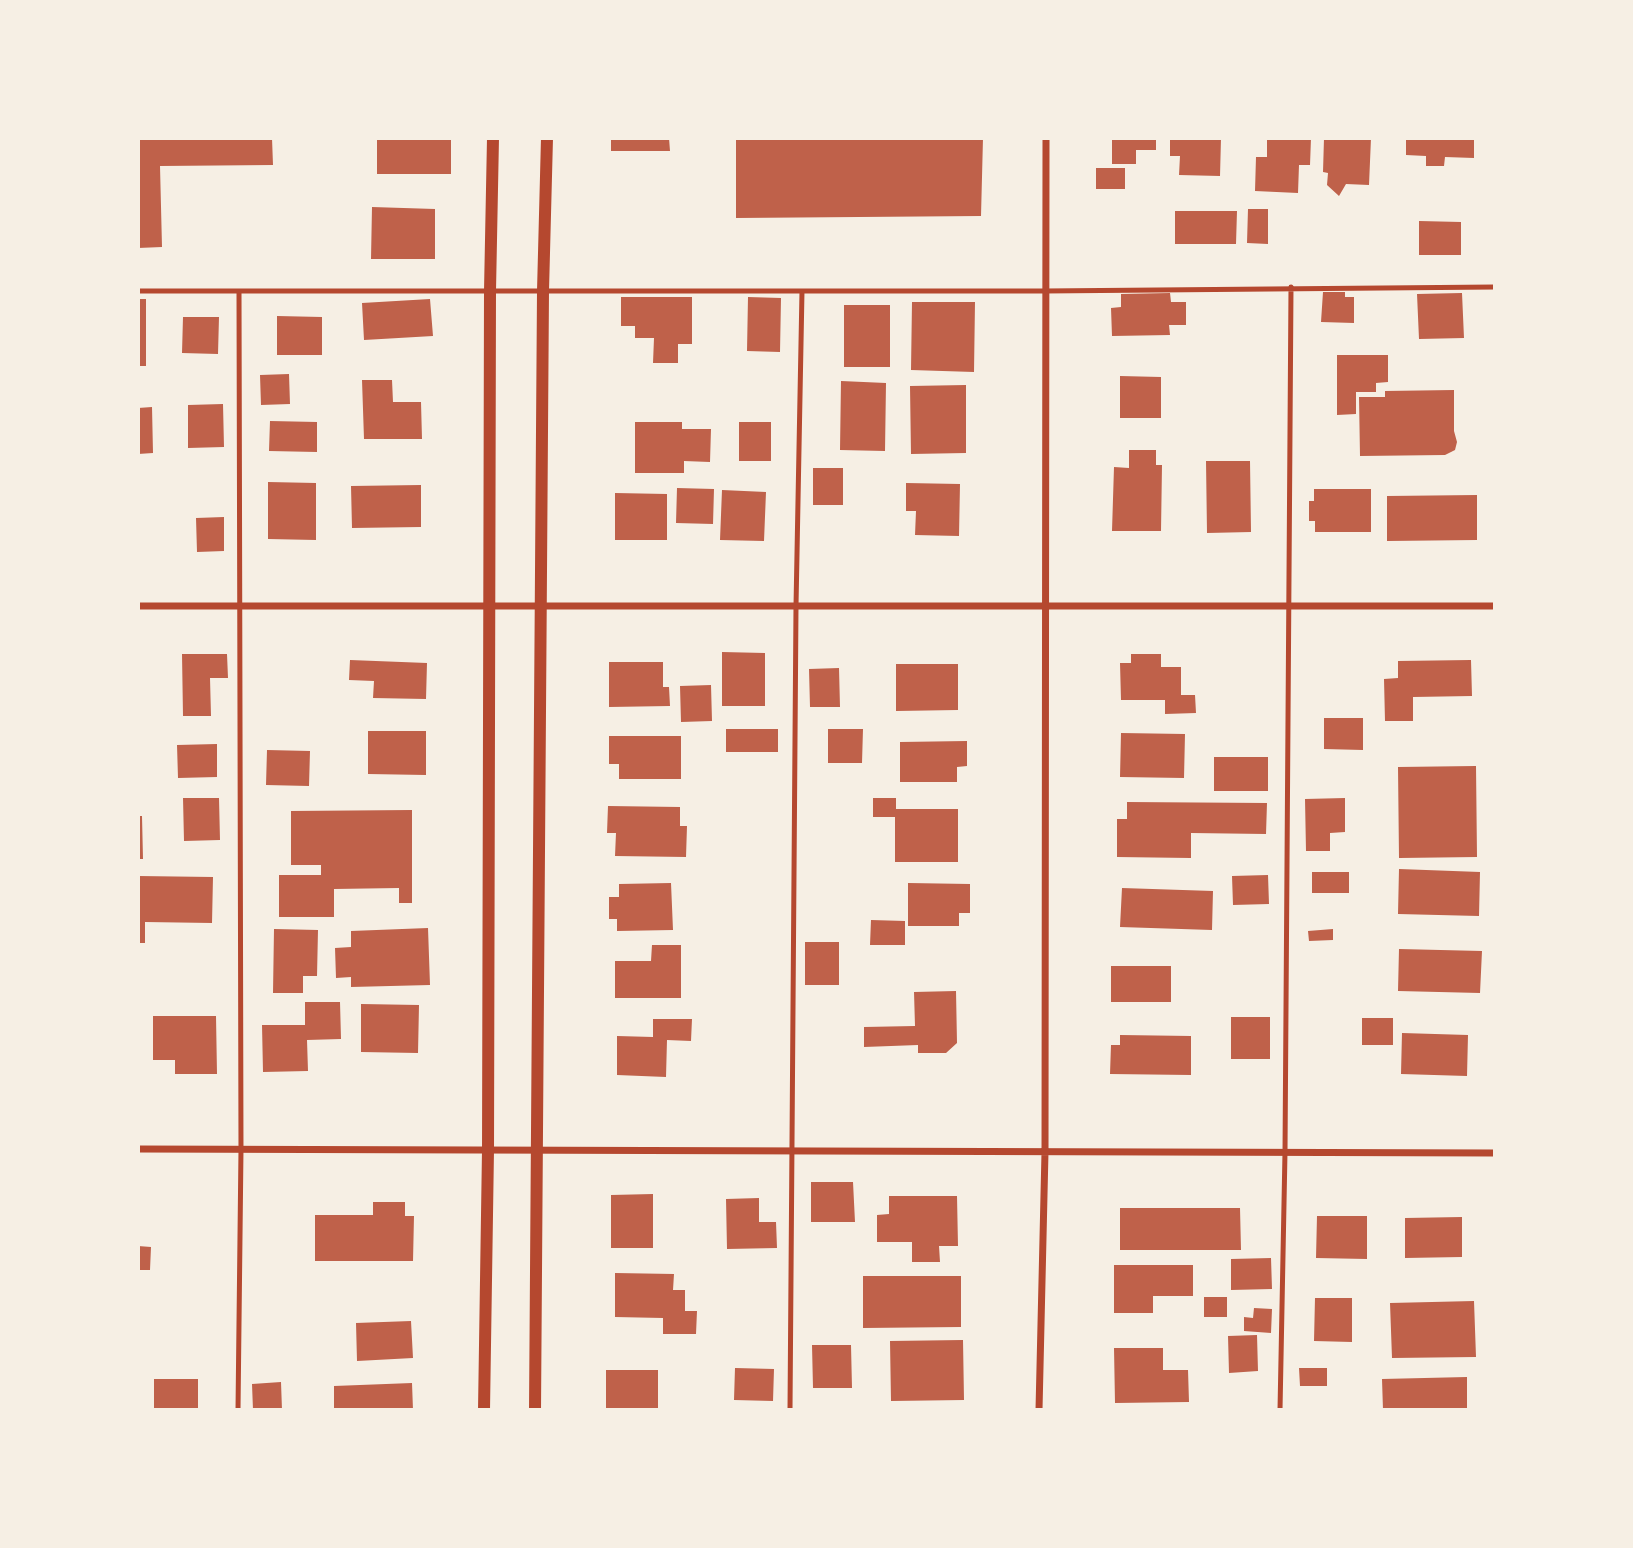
<!DOCTYPE html>
<html>
<head>
<meta charset="utf-8">
<style>
  body { margin:0 }
  #map { position:relative; width:1633px; height:1548px; overflow:hidden; background:#f6efe4; font-family:Quicksand,sans-serif }
  canvas { display:block }
  .frame { position:absolute; inset:0; border:140px solid #f6efe4; pointer-events:none }
</style>
</head>
<body>
<div id="map">
<canvas width="1633" height="1548"></canvas>
<div class="frame"></div>
</div>
<script>
const g = document.querySelector('canvas').getContext('2d');
g.lineJoin = 'round';
function fillPath(path, color) {
  g.fillStyle = color;
  g.fill(path, 'evenodd');
}
function shape(rows) {
  const path = new Path2D();
  for (const r of rows) {
    path.moveTo(r[0], r[1]);
    for (let i = 2; i < r.length; i += 2) path.lineTo(r[i], r[i + 1]);
  }
  return path;
}
function trace(path, color, width, dash) {
  g.strokeStyle = color;
  g.lineWidth = width;
  g.lineCap = dash ? 'butt' : 'round';
  g.setLineDash(dash || []);
  g.stroke(path);
}
fillPath(shape([
  [138,138,272,138,273,165,160,166,162,247,138,248],
  [377,138,451,138,451,174,377,174],
  [611,138,669,138,670,151,611,151],
  [736,138,983,138,981,216,736,218],
  [1112,138,1156,138,1156,150,1136,150,1136,164,1112,164],
  [1170,138,1221,138,1220,176,1179,175,1180,156,1170,156],
  [1267,138,1311,138,1310,165,1299,165,1298,193,1255,191,1256,157,1267,157],
  [1324,138,1371,138,1369,185,1346,184,1339,196,1327,185,1328,173,1323,172],
  [1406,138,1474,138,1474,158,1445,157,1444,166,1426,166,1426,156,1406,155],
  [1096,168,1125,168,1125,189,1096,189],
  [372,207,435,209,435,259,371,259],
  [1248,209,1268,209,1268,244,1247,243],
  [1175,211,1237,211,1236,244,1175,244],
  [1419,221,1461,222,1461,255,1419,255],
  [1323,292,1345,292,1345,297,1354,297,1354,323,1321,322],
  [1170,293,1171,302,1186,302,1186,325,1169,325,1170,335,1112,336,1111,308,1121,307,1121,294],
  [1462,293,1464,338,1419,339,1417,294],
  [621,297,692,297,692,344,678,344,678,363,653,363,654,338,635,338,635,326,621,326],
  [748,297,781,298,780,352,747,351],
  [138,299,146,299,146,366,138,366],
  [430,299,433,336,364,340,362,303],
  [912,302,975,302,974,372,911,370],
  [844,305,890,305,890,367,844,367],
  [277,316,322,317,322,355,277,355],
  [183,317,219,317,218,354,182,353],
  [1337,355,1388,355,1388,382,1376,383,1376,392,1356,392,1356,414,1337,415],
  [289,374,290,404,261,405,260,375],
  [1120,376,1161,377,1161,418,1120,418],
  [362,380,392,380,393,402,421,402,422,439,364,439],
  [841,381,886,383,885,451,840,450],
  [966,385,966,453,911,454,910,386],
  [1454,390,1454,431,1457,442,1455,450,1445,455,1360,456,1359,397,1385,397,1385,391],
  [223,404,224,447,188,448,188,405],
  [152,407,153,453,138,454,138,408],
  [270,421,317,422,317,452,269,451],
  [635,422,682,422,682,429,711,429,710,462,684,461,684,473,635,473],
  [739,422,771,422,771,461,739,461],
  [1129,450,1156,450,1156,465,1162,465,1161,531,1112,531,1114,467,1129,468],
  [1206,461,1250,461,1251,532,1207,533],
  [813,468,843,468,843,505,813,505],
  [268,482,316,483,316,540,268,539],
  [906,483,960,484,959,536,915,535,916,511,906,511],
  [421,485,421,527,352,528,351,486],
  [677,488,714,489,713,524,676,523],
  [1314,489,1371,489,1371,532,1315,532,1315,521,1309,521,1309,501,1314,501],
  [722,490,766,492,764,541,720,540],
  [615,493,667,494,667,540,615,540],
  [1477,495,1477,540,1387,541,1387,496],
  [224,517,224,551,197,552,196,518],
  [722,652,765,653,765,706,722,706],
  [182,654,227,654,228,678,210,678,211,716,183,716],
  [1131,654,1161,654,1161,667,1181,667,1181,695,1195,695,1196,713,1165,714,1165,700,1121,700,1120,663,1131,663],
  [350,660,427,663,426,699,373,698,374,681,349,680],
  [1471,660,1472,696,1413,697,1413,721,1385,721,1384,679,1398,678,1398,661],
  [609,662,663,662,663,687,669,687,670,706,609,707],
  [896,664,958,664,958,710,896,711],
  [839,668,840,707,810,707,809,669],
  [711,685,712,721,681,722,680,686],
  [1324,718,1363,718,1363,750,1324,749],
  [726,729,778,729,778,752,726,752],
  [828,729,863,729,862,763,828,763],
  [368,731,426,731,426,775,368,774],
  [1121,733,1185,734,1184,778,1120,777],
  [609,736,681,736,681,779,619,779,619,764,609,764],
  [967,741,967,766,957,767,957,782,900,782,900,742],
  [217,744,217,777,178,778,177,745],
  [267,750,310,751,309,786,266,785],
  [1214,757,1268,757,1268,791,1214,791],
  [1476,766,1477,857,1399,858,1398,767],
  [183,798,219,798,220,840,184,841],
  [873,798,896,798,896,809,958,809,958,862,895,862,895,817,873,817],
  [1345,798,1345,832,1330,833,1330,851,1306,851,1305,799],
  [1127,802,1267,803,1266,834,1191,833,1191,858,1117,857,1117,819,1127,819],
  [608,806,680,807,680,826,687,826,686,857,615,856,616,833,607,833],
  [412,810,412,903,399,903,399,888,334,889,334,917,279,917,279,875,321,875,321,865,291,865,291,811],
  [138,816,142,816,143,859,138,859],
  [1399,869,1480,872,1479,916,1398,914],
  [1312,872,1349,872,1349,893,1312,893],
  [1268,875,1269,904,1233,905,1232,876],
  [138,876,213,877,212,923,145,922,145,943,138,943],
  [671,883,673,930,617,931,617,919,609,919,609,897,619,897,619,884],
  [908,883,970,884,970,913,959,913,959,926,908,926],
  [1122,888,1213,891,1212,930,1120,927],
  [871,920,905,921,905,945,870,945],
  [428,928,430,985,351,987,351,977,336,978,335,948,351,947,351,931],
  [274,929,318,930,317,976,303,976,303,993,273,993],
  [1333,929,1333,940,1309,941,1308,931],
  [805,942,839,942,839,985,805,985],
  [652,945,681,945,681,998,615,998,615,961,651,961],
  [1399,949,1482,951,1480,993,1398,991],
  [1111,966,1171,966,1171,1002,1111,1002],
  [956,991,957,1043,946,1053,918,1053,918,1045,864,1047,864,1027,915,1026,914,992],
  [305,1002,340,1002,341,1039,307,1040,308,1071,263,1072,262,1025,305,1025],
  [361,1004,419,1005,418,1053,361,1052],
  [153,1016,216,1016,217,1074,175,1074,175,1060,153,1060],
  [1231,1017,1270,1017,1270,1059,1231,1059],
  [1362,1018,1393,1018,1393,1045,1362,1045],
  [653,1019,692,1019,691,1041,667,1040,666,1077,617,1075,617,1036,653,1037],
  [1402,1033,1468,1035,1467,1076,1401,1074],
  [1120,1035,1191,1036,1191,1075,1110,1074,1111,1045,1120,1045],
  [811,1182,853,1182,855,1222,811,1222],
  [653,1194,653,1248,611,1248,611,1195],
  [889,1196,957,1196,958,1246,939,1246,940,1262,912,1262,912,1242,877,1242,877,1215,889,1214],
  [759,1198,759,1222,776,1222,777,1248,727,1249,726,1199],
  [373,1202,405,1202,405,1216,414,1216,413,1261,315,1261,315,1215,373,1215],
  [1120,1208,1240,1208,1241,1250,1120,1250],
  [1317,1216,1367,1216,1367,1259,1316,1258],
  [1462,1217,1462,1257,1405,1258,1405,1218],
  [138,1246,151,1247,150,1270,138,1270],
  [1271,1258,1272,1289,1231,1290,1231,1259],
  [1114,1265,1193,1265,1193,1296,1153,1296,1153,1313,1114,1313],
  [615,1273,674,1274,673,1290,685,1290,685,1311,697,1311,696,1334,663,1334,663,1318,615,1317],
  [863,1276,961,1276,961,1327,863,1328],
  [1204,1297,1227,1297,1227,1317,1204,1317],
  [1315,1298,1352,1298,1352,1342,1314,1341],
  [1474,1301,1476,1357,1392,1358,1390,1303],
  [1254,1308,1272,1309,1271,1333,1244,1331,1244,1317,1253,1318],
  [411,1321,413,1358,357,1361,356,1323],
  [1257,1335,1258,1371,1229,1373,1228,1336],
  [963,1340,964,1400,891,1401,890,1341],
  [812,1345,851,1345,852,1388,813,1388],
  [1114,1348,1163,1348,1163,1370,1188,1370,1189,1402,1115,1403],
  [735,1368,774,1369,773,1401,734,1400],
  [1299,1368,1327,1368,1327,1386,1300,1386],
  [606,1370,658,1370,658,1410,606,1410],
  [1467,1377,1467,1410,1383,1410,1382,1379],
  [154,1379,198,1379,198,1410,154,1410],
  [281,1382,282,1410,253,1410,252,1384],
  [412,1383,413,1410,334,1410,334,1386]
]), '#bf614a');
trace(shape([
  [138,291,1045,291,1495,287],
  [238,1410,241,1149,239,291],
  [790,1410,796,606,802,291],
  [1280,1410,1285,1152,1291,287]
]), '#b5482f', 5);
trace(shape([
  [138,606,1495,606],
  [138,1149,1495,1153],
  [1039,1410,1045,1152,1046,138]
]), '#b5482f', 7);
trace(shape([
  [484,1410,488,1150,490,291,493,138],
  [535,1410,543,291,547,138]
]), '#b5482f', 12);
</script>
</body>
</html>
